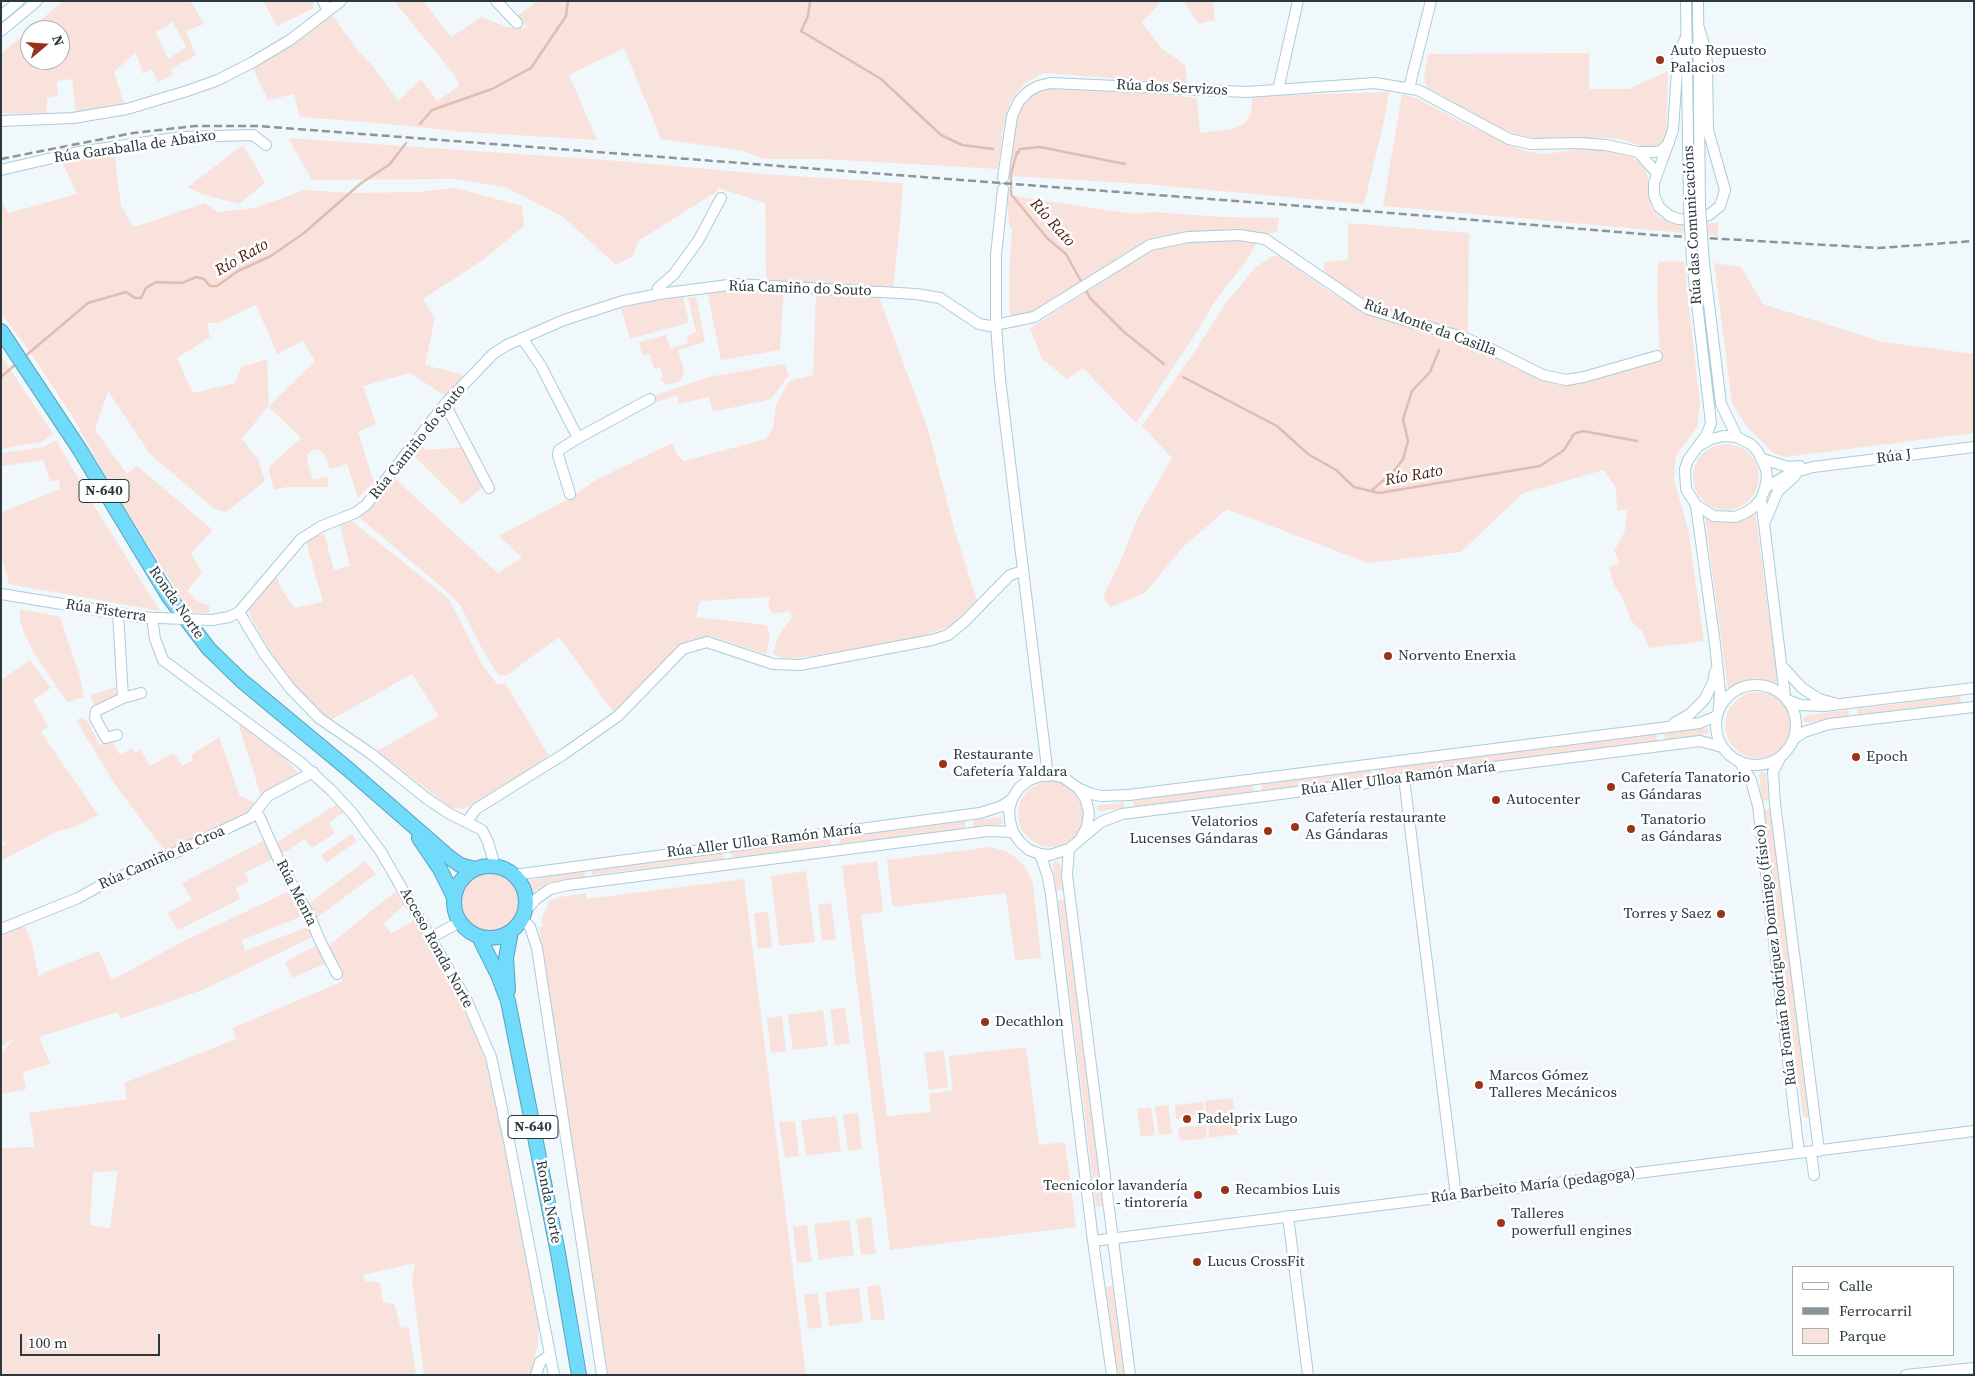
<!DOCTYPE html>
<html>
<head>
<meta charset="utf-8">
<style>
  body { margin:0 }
  #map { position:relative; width:1975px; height:1376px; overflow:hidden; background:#f1f8fb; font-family:"Source Serif 4",serif }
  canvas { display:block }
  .frame { position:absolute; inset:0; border:2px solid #29393e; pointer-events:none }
  .legend { position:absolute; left:1792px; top:1266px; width:162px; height:90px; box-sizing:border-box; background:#fff; border:1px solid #a9b0b2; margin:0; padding:6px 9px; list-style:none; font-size:15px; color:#29393e }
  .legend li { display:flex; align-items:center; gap:10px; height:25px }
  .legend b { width:25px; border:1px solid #a9b0b2 }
  .north { position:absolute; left:20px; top:20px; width:50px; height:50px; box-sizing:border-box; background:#fff; border:1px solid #a9b0b2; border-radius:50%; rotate:72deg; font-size:14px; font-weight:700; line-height:20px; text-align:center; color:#29393e }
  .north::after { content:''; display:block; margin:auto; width:18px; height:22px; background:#9a3219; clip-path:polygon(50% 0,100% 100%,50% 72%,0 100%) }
  .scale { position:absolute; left:20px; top:1334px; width:140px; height:22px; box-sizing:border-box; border:2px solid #29393e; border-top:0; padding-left:6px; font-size:15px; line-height:18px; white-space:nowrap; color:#29393e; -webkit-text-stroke:4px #fff; paint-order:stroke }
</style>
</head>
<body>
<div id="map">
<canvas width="1975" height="1376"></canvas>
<div class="frame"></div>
<ul class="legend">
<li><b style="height:6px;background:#fff"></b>Calle</li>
<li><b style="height:6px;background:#8a9599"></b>Ferrocarril</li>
<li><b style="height:14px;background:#f9e2dc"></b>Parque</li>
</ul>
<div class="north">N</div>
<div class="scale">100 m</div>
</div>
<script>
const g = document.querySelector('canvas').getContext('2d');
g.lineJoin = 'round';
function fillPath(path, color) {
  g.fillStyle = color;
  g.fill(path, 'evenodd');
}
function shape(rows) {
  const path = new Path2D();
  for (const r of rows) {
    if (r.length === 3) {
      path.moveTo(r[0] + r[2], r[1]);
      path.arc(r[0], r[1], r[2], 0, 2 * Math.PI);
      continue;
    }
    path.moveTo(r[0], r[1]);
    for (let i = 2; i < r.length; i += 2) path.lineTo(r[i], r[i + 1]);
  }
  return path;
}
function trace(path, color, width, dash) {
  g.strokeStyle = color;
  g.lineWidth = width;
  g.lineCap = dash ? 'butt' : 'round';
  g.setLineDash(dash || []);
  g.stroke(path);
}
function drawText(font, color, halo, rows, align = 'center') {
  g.font = font + ' "Source Serif 4",serif';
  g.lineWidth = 5;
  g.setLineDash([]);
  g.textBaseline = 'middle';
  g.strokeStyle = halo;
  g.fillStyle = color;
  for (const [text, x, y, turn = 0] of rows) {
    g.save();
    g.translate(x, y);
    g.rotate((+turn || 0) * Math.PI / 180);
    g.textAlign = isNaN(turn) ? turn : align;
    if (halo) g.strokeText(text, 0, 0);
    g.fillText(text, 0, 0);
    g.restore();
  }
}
fillPath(shape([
  [63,1,191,1,204,24,186,31,196,55,171,69,173,75,158,82,152,69,143,74,136,52,114,72,124,104,76,114,72,79,57,81,58,96,47,98,47,114,1,113,1,54],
  [173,22,186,47,168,59,156,32],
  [30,30,60,30,60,60,30,60],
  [263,1,314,1,314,2,312,9,277,26],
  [394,1,423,1,451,37,482,17,507,27,528,28,515,17,538,1,1162,1,1142,22,1161,48,1185,65,1188,84,1044,73,1025,83,1010,102,1003,129,998,169,823,159,764,159,743,151,661,139,624,48,569,75,597,140,464,132,378,123,300,117,294,94,268,100,253,69,299,40,331,14,359,52,373,66,398,101,421,79,437,101,459,86,456,77],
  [1181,1,1213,1,1215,20,1199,24,1186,5],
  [1589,53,1589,89,1629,89,1668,71,1666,141,1657,147,1646,148,1622,139,1607,138,1542,141,1524,138,1478,118,1431,90,1427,88,1424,79,1428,54],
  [1050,89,1152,93,1197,98,1200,133,1232,129,1245,123,1251,113,1252,96,1389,92,1384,121,1364,204,1144,184,1009,176,1015,124,1020,110,1027,100,1038,90],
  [1402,94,1416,98,1474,128,1524,151,1545,154,1586,148,1602,149,1628,154,1645,167,1648,177,1648,189,1652,208,1659,217,1671,223,1718,223,1718,236,1383,206],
  [288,138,607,160,763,174,903,183,900,225,893,288,766,280,765,203,718,188,716,192,638,241,633,256,616,265,562,216,505,187,454,179,312,180],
  [243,145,265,183,239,204,201,194,188,187],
  [114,150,121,206,134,227,205,203,218,212,255,208,304,190,353,193,417,192,455,188,522,206,524,226,483,260,423,299,435,318,425,365,464,375,445,396,410,373,363,386,376,424,358,432,374,482,358,498,347,464,330,469,325,455,318,449,311,451,307,455,308,464,313,480,328,477,328,487,287,487,274,490,269,471,270,466,301,438,268,406,242,439,258,459,265,481,226,512,213,508,150,454,108,391,95,430,127,474,137,466,213,530,191,553,202,573,187,591,199,602,209,605,209,613,190,612,112,488,75,421,30,352,1,313,1,201,9,213,77,194,61,160],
  [256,305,277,354,303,341,315,361,269,406,267,359,241,367,235,383,193,393,177,358,210,337,207,323,218,323],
  [1007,195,1133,214,1154,212,1223,217,1279,218,1277,232,1261,235,1235,230,1183,233,1145,242,1033,313,1011,317,1009,309,1009,273,1012,229,1009,224],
  [1348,223,1469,233,1468,334,1373,307,1323,274,1325,262,1348,260],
  [1234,238,1257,242,1247,260,1213,304,1200,327,1136,423,1083,368,1067,379,1042,359,1030,328,1145,254,1153,246,1187,239],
  [1278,255,1330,292,1370,313,1476,348,1516,369,1560,385,1606,377,1660,358,1657,295,1658,262,1684,261,1700,404,1697,427,1676,456,1674,479,1688,529,1704,641,1649,648,1642,631,1631,621,1623,599,1614,584,1609,567,1620,563,1614,551,1625,531,1627,509,1617,511,1616,488,1604,470,1523,493,1461,552,1368,563,1227,509,1182,548,1145,593,1110,607,1103,597,1121,560,1137,519,1172,458,1142,426,1197,348,1228,300,1255,268,1271,257],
  [1714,263,1741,267,1763,304,1883,342,1974,354,1974,433,1785,457,1773,453,1748,428,1732,403],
  [742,286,784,289,780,350,721,360,707,290],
  [816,291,879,295,880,300,928,429,955,532,977,600,951,626,914,639,816,656,784,659,773,654,778,637,792,617,789,611,773,614,768,605,770,597,700,601,696,617,767,625,770,637,767,652,765,654,711,636,691,640,677,648,614,713,559,637,506,676,498,675,482,649,461,607,453,597,359,517,373,503,393,477,498,573,522,558,499,536,568,499,596,480,672,443,677,455,684,461,766,439,773,428,776,405,789,381,813,375],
  [683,297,688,318,687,323,630,339,621,308,653,301],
  [696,297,705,342,678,350,684,370,681,381,666,385,660,378,663,377,660,368,654,369,650,354,642,355,639,342,666,335,670,348,688,343,687,336,696,332,688,298],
  [1,356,53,433,42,442,1,449],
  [784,364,789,375,771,399,713,412,709,397,679,404,677,395,657,402,654,396,708,377],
  [56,440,93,504,160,611,9,584,1,554,1,512,60,489,59,480,50,481,43,460,3,466,1,465,1,453,44,447],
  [1726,477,33],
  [419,445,427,450,462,447,483,487,462,504,413,455],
  [1755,511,1778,683,1756,678,1739,682,1728,690,1705,518,1715,522,1731,523,1745,519],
  [352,521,449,599,483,666,497,684,505,683,549,756,492,793,463,809,451,808,377,751,439,716,412,674,331,720,302,696,280,669,250,616,249,610,251,604,276,574,281,588,294,608,323,602,306,542,324,533,334,570,350,566,340,526],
  [20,609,60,617,79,673,84,697,67,702,32,650,23,630,20,620],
  [30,660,51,688,33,700,48,726,41,732,98,815,74,827,58,831,1,861,1,846,5,844,1,838,1,680],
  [116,687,116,698,95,708,90,695],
  [1758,725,33],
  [1960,696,1961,703,1858,715,1857,709],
  [1849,710,1849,717,1809,722,1805,722,1803,720,1804,717,1808,715],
  [82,718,88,722,100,745,113,743,120,755,132,748,135,753,141,750,150,766,173,753,183,766,193,760,191,755,219,737,240,796,254,802,257,805,248,815,200,835,166,853,116,786,76,720],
  [241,725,285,758,301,776,283,787,261,796,239,726],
  [1706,728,1708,729,1709,734,1665,740,1664,733],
  [1656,734,1657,741,1380,776,1379,769],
  [1371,770,1371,777,1262,791,1262,784],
  [1761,772,1764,772,1766,775,1769,800,1762,801,1759,775],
  [1051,814,33],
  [1253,785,1254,792,1134,807,1133,800],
  [1124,802,1125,808,1099,811,1096,809,1097,806,1101,805],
  [337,804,344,812,329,823,335,833,312,848,305,839,282,854,277,842],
  [1771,809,1810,1117,1803,1117,1764,810],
  [1001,817,1003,824,974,828,973,820],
  [965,821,965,829,840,844,839,837],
  [352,834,357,841,326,863,321,855],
  [830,839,831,846,732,858,731,851],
  [265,840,272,859,245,873,249,881,236,888,240,899,178,930,167,913,192,900,182,883],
  [990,847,1006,851,1015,857,1024,866,1029,874,1033,884,1041,958,1017,960,1015,959,1006,895,1004,893,895,907,892,904,887,860],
  [723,852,724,859,592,875,592,869],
  [365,861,376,874,314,920,307,905],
  [877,861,883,909,881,912,861,915,887,1116,931,1112,929,1094,953,1090,949,1056,1026,1047,1039,1145,1065,1142,1076,1227,890,1250,842,866],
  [1055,861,1060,864,1064,890,1056,891,1053,865],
  [584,870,585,877,547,883,533,892,529,881,555,874],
  [806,871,815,942,779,946,771,876],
  [491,902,29],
  [744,879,806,1375,608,1375,539,927,543,927,542,917,550,900,560,897,586,893,586,899],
  [291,890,305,915,242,940,245,951,310,926,313,937,205,989,120,1019,118,1012,39,1037,50,1064,23,1072,26,1089,1,1094,1,1053,15,1038,1,1046,1,933,24,924,32,943,39,977,43,973,99,951,112,980,182,942],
  [397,890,406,904,384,923,391,934,416,919,452,984,483,1052,500,1123,539,1323,538,1345,531,1375,424,1375,412,1280,415,1263,363,1275,365,1281,380,1283,383,1302,394,1304,401,1328,409,1327,416,1375,1,1375,1,1148,35,1147,29,1113,127,1099,124,1083,236,1039,232,1028,341,982,343,980,327,947],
  [118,1171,110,1228,90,1225,93,1172],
  [1064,899,1103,1206,1096,1207,1058,900],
  [831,903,836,939,822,941,818,905],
  [768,912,772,947,758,949,754,913],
  [317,945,327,963,292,978,285,962],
  [845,1007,850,1044,835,1045,830,1010],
  [823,1010,828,1046,793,1050,788,1015],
  [782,1016,786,1051,771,1053,767,1018],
  [944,1050,948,1087,929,1090,924,1053],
  [1233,1098,1234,1112,1206,1115,1205,1101],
  [1203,1102,1204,1115,1176,1119,1175,1105],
  [1168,1105,1172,1133,1159,1135,1155,1107],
  [1151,1107,1155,1135,1141,1137,1137,1109],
  [858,1113,862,1149,848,1151,843,1115],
  [836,1116,841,1151,806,1156,801,1120],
  [795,1121,799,1156,785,1158,779,1122],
  [1236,1121,1237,1134,1209,1138,1208,1124],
  [1206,1124,1207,1138,1180,1141,1178,1128],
  [871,1217,876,1253,861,1255,856,1219],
  [849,1220,854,1255,819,1260,814,1224],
  [807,1225,812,1261,797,1263,793,1227],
  [880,1285,885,1319,871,1321,867,1287],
  [1113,1286,1124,1375,1117,1375,1106,1287],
  [859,1288,863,1322,829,1326,825,1292],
  [818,1293,822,1327,808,1329,804,1295]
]), '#f9e2dc');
trace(shape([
  [810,1,808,16,801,31,881,79,941,135,962,145,993,149],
  [420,124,432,110,492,89,531,68,566,16,568,1],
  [1017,152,1011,174,1011,194,1047,238,1066,254,1082,283],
  [1018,153,1020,149,1040,147,1125,164],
  [1085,288,1090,298,1124,332,1164,364],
  [23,358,88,303,126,292,135,298,141,298,146,288,156,282,182,283,196,277,204,279,210,286,217,286,238,271,271,256,304,233,360,184,390,164,406,143],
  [1,377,17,363],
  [1183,377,1277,426,1308,454,1336,470,1354,487,1379,493,1540,466,1564,450,1574,434,1583,431,1637,441],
  [1371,491,1394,471,1403,459,1408,441,1403,419,1412,391,1430,372,1439,350]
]), '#dfbdb5', 2.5);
const minor = shape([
  [323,1,328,11],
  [496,1,517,23],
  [1686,1,1689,207],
  [1698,1,1700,207],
  [1,16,19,1],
  [1,31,37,1],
  [1686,37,1678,55,1673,130,1654,183,1654,195,1659,207,1670,216,1678,219,1694,220,1709,215,1720,206,1725,190,1708,130,1707,62,1703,41,1698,25],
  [1409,88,1431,1],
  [1278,90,1298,1],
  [1,121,73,118,127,109,187,91,218,80,253,62,290,40,341,1],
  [1638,152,1657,173],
  [1,170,78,152,182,137,253,135,266,145],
  [1003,178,1012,116,1019,101,1029,91,1038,86,1051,83,1247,92,1375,83,1418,90,1509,139,1531,144,1578,143,1606,145,1638,152,1653,152,1661,151,1669,143],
  [1003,189,996,255,996,325,1000,379,1048,776],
  [1692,261,1711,423,1707,434,1688,460,1685,469,1686,489,1696,505,1714,516,1735,517,1745,513,1754,507,1761,499,1765,488,1767,478,1766,469,1758,452,1752,445,1737,437,1724,436,1711,439,1700,445],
  [1704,263,1721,404,1737,437],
  [659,294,658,288,674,274,698,241,721,198],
  [522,338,541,366,578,438,650,399],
  [445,404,489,488],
  [1763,459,1788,467,1800,466],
  [1765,488,1789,474,1813,467,1974,447],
  [570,494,558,455,559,450,578,438],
  [1761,499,1785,696],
  [1696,505,1715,644,1720,692,1719,708],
  [1764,524,1778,491,1795,476],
  [1,594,141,617,158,618],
  [239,612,265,655,290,688,319,718,370,753,426,798,450,814,482,830,488,842,495,866],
  [152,618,155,639,163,660,300,762,331,790,353,814,381,852,467,1001,491,1057,509,1141,554,1375],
  [212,620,229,617,239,612,301,539,322,526,355,513,366,505,445,404,493,354,507,345,564,320,623,301,659,294,736,284,916,294,940,298,979,324,990,326,1034,317,1150,245,1188,237,1239,235,1265,239,1368,309,1465,338,1487,347,1543,375,1566,380,1584,377,1657,356],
  [1782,666,1802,688,1819,699,1834,703],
  [1756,725,40],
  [123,698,141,693],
  [1788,700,1800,705,1824,706,1974,688],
  [1717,716,1700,723,1129,795,1101,796,1092,794,1078,788,1064,778,1052,775,1040,776,1029,780,1019,788,1012,799,1009,810,1010,821,1013,832,1020,842,1029,850,1040,854,1050,855,1069,849,1101,822,1122,814,1700,741,1722,747],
  [1674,723,1690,714,1705,699,1713,682,1715,672],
  [117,735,106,738,95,718,96,711,123,698,118,613],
  [1795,738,1804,732,1829,724,1974,707],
  [1780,758,1773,772,1775,804,1819,1151],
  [1739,761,1751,780,1758,806,1799,1153],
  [1404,778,1456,1196],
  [1079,789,1086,800,1089,813,1087,827,1082,836],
  [256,812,259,816,281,865,311,919,320,941,337,974],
  [467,822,476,809,564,754,618,716,683,649,707,642,773,664,800,665,932,640,948,635,964,622,1010,575,1023,571],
  [1069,849,1067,875,1130,1375],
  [1040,854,1048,877,1051,895,1093,1241,1112,1375],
  [514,875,980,813,1002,806,1012,799],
  [525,911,536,899,550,889,568,885,988,831,1013,832],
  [522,919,530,927,537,948,602,1375],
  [1,929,78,898,105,883,166,857,251,817,268,796,313,772],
  [432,937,460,922],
  [1811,1152,1814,1175],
  [1288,1216,1308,1375],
  [1093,1241,1974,1131],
  [536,1375,540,1362,550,1355],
  [1906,1375,1974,1368]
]);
const highway = shape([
  [1,331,80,450,169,597,209,649,242,681,348,769,449,857,460,865,475,869],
  [419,838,440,869,454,897],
  [490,902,36],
  [479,937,498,975,508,1001,558,1253,579,1375],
  [508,990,506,958,511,932]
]);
trace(minor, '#a6cedb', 12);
trace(highway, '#58a2b9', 16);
trace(minor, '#fff', 10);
trace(highway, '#71dbfb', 14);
trace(shape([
  [1,159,133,133,195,126,258,126,1379,212,1654,235,1879,248,1974,241]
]), '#8a9599', 2.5, [8, 4]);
const minorBridge = shape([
  [1689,207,1692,261],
  [1700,207,1704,263],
  [159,618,212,620]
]);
trace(minorBridge, '#a6cedb', 12, []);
trace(minorBridge, '#fff', 10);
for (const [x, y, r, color] of [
  [1660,60,5,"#9a3219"],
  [1388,656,5,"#9a3219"],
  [1856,757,5,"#9a3219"],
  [943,764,5,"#9a3219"],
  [1611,787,5,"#9a3219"],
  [1496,800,5,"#9a3219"],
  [1295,827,5,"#9a3219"],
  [1631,829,5,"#9a3219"],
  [1268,831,5,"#9a3219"],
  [1721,914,5,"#9a3219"],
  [985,1022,5,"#9a3219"],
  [1479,1085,5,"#9a3219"],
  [1187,1119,5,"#9a3219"],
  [1225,1190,5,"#9a3219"],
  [1198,1195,5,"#9a3219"],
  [1501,1223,5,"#9a3219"],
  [1197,1262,5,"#9a3219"]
]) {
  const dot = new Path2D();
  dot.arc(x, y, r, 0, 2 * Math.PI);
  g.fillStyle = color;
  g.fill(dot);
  trace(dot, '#fff', 2);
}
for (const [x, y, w] of [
  [104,491,50],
  [533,1127,50]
]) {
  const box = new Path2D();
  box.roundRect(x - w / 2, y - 11.5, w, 23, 4);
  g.fillStyle = '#fff';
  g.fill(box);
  trace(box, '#29393e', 1);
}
drawText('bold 14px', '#29393e', null, [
  ["N-640",104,491],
  ["N-640",533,1127]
]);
drawText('15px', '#29393e', '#fff', [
  ["Auto Repuesto",1670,51],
  ["Palacios",1670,68],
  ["Norvento Enerxia",1398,656],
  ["Restaurante",953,755],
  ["Cafetería Yaldara",953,772],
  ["Epoch",1866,757],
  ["Cafetería Tanatorio",1621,778],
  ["as Gándaras",1621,795],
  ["Autocenter",1506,800],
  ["Cafetería restaurante",1305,818],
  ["As Gándaras",1305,835],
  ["Tanatorio",1641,820],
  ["as Gándaras",1641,837],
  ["Velatorios",1258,822,"right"],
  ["Lucenses Gándaras",1258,839,"right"],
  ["Torres y Saez",1711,914,"right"],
  ["Decathlon",995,1022],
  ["Marcos Gómez",1489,1076],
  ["Talleres Mecánicos",1489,1093],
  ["Padelprix Lugo",1197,1119],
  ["Tecnicolor lavandería",1188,1186,"right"],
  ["- tintorería",1188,1203,"right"],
  ["Recambios Luis",1235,1190],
  ["Talleres",1511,1214],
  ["powerfull engines",1511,1231],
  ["Lucus CrossFit",1207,1262]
], 'left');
drawText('15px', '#29393e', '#fff', [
  ["Rúa dos Servizos",1172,88,3],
  ["Rúa Garaballa de Abaixo",135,147,-8],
  ["Rúa das Comunicacións",1693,225,-93],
  ["Rúa Camiño do Souto",800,289,2],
  ["Rúa Monte da Casilla",1430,328,20],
  ["Rúa Camiño do Souto",418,442,-51],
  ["Rúa J",1894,457,-7],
  ["Ronda Norte",176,603,55],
  ["Rúa Fisterra",106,611,9],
  ["Rúa Aller Ulloa Ramón María",1398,779,-7],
  ["Rúa Aller Ulloa Ramón María",764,841,-7],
  ["Rúa Camiño da Croa",162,858,-24],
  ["Rúa Menta",296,893,63],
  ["Acceso Ronda Norte",436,948,61],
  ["Rúa Fontán Rodríguez Domingo (físico)",1776,955,-97],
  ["Rúa Barbeito María (pedagoga)",1533,1186,-7],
  ["Ronda Norte",548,1202,79]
]);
drawText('italic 16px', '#461a10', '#fff', [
  ["Río Rato",1052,223,48],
  ["Río Rato",242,258,-30],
  ["Río Rato",1414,476,-10]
]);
</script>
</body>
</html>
